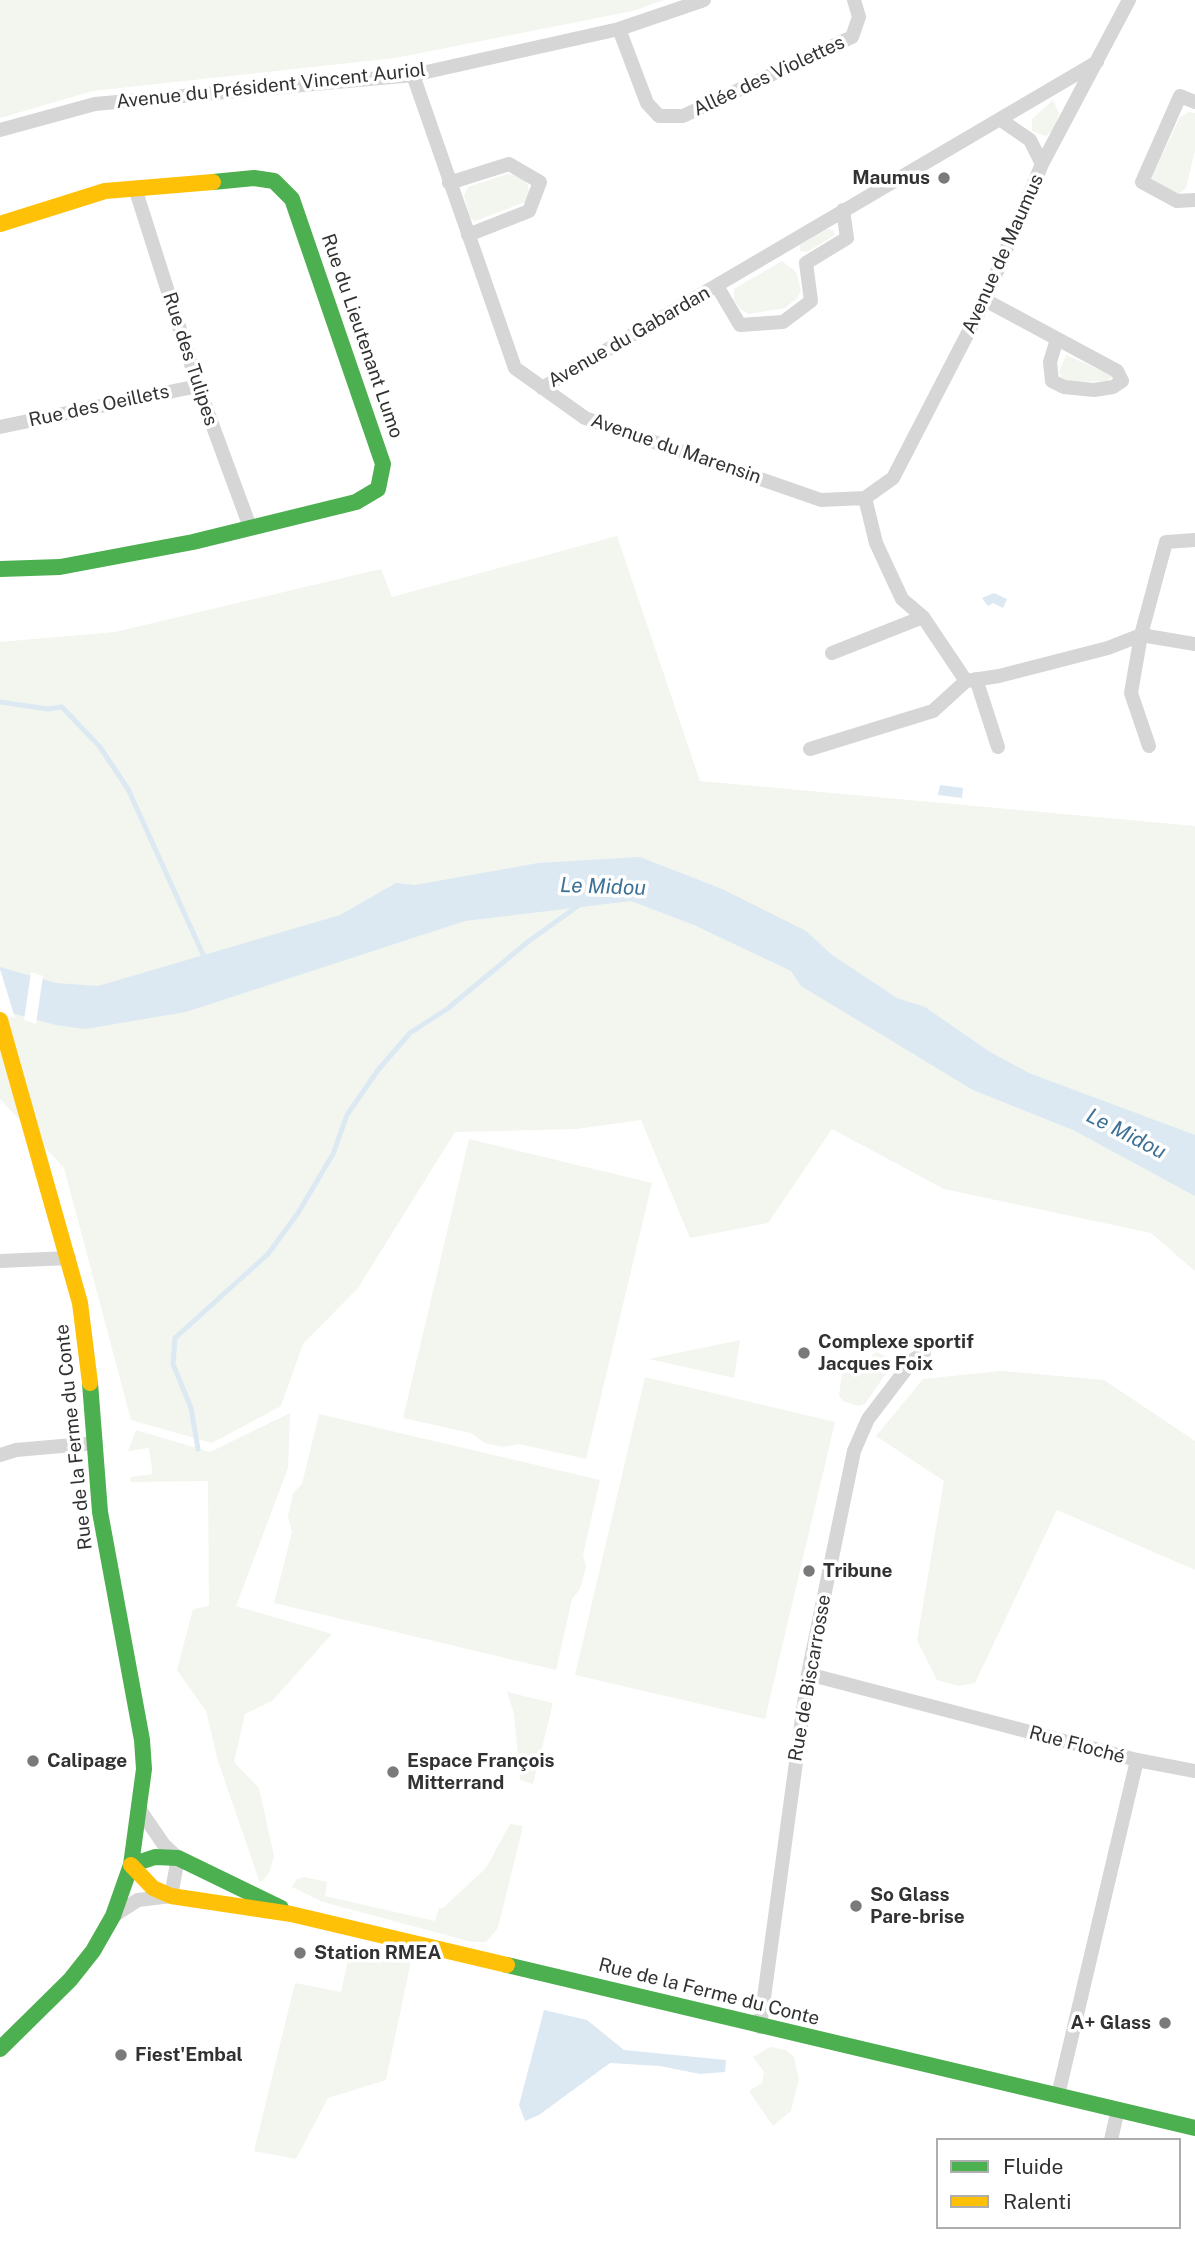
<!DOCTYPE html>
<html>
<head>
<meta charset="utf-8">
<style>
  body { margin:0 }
  #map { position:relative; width:1195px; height:2243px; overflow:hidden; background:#fff; font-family:"Public Sans",sans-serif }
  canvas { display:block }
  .legend { position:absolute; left:936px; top:2138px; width:245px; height:91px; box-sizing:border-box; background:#fff; border:2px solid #adadad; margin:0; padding:9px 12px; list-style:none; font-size:21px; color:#323232 }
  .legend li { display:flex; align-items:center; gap:14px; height:35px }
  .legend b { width:35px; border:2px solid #adadad }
</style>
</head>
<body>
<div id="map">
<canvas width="1195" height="2243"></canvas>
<ul class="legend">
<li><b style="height:9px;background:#4caf50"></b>Fluide</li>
<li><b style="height:9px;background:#ffc107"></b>Ralenti</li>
</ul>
</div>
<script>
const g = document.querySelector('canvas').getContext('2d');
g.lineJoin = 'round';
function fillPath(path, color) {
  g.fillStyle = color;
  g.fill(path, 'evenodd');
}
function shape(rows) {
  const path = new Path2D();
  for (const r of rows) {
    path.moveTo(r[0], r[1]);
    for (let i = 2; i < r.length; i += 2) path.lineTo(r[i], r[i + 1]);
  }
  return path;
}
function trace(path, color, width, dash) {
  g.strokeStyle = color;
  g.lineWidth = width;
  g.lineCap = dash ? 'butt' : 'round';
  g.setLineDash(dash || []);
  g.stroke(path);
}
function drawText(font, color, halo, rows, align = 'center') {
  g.font = font + ' "Public Sans",sans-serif';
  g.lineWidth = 7;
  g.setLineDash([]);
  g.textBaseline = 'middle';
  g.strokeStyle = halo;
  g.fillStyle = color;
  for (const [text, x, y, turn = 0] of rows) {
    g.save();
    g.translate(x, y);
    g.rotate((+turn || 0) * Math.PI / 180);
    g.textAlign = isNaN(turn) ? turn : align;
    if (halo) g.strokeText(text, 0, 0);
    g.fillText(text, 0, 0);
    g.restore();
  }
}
fillPath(shape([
  [0,0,664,0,633,11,395,58,93,91,0,118],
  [1053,100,1059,113,1056,127,1046,136,1032,131,1032,119],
  [1189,112,1195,113,1195,151,1186,188,1178,195,1153,184,1151,179,1180,117],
  [507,174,519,176,527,183,530,194,525,202,475,221,470,218,464,195,468,187],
  [827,229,833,230,835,235,807,252,800,251,800,245],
  [782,261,796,272,801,291,797,298,785,308,749,314,740,309,734,300,734,289],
  [1066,355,1107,373,1113,377,1106,381,1064,382,1059,372],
  [617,536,700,781,1195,826,1195,1271,1151,1233,944,1189,832,1129,768,1223,690,1238,641,1120,576,1129,455,1132,358,1288,303,1344,281,1406,212,1443,131,1420,64,1168,0,1099,0,642,115,632,381,569,392,597],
  [469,1139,652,1183,586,1459,519,1444,503,1447,485,1443,471,1433,403,1418],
  [740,1340,734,1378,649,1359],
  [877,1352,889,1358,891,1366,865,1404,859,1406,843,1401,839,1396,843,1366,868,1371,873,1354],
  [1001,1371,1104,1380,1195,1441,1195,1570,1057,1510,975,1683,958,1686,937,1680,917,1640,944,1481,876,1436,923,1379],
  [645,1377,835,1422,765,1719,575,1675],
  [290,1413,288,1468,236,1606,332,1634,272,1701,245,1714,234,1762,259,1788,274,1856,269,1873,260,1883,218,1761,206,1711,177,1670,193,1609,209,1606,208,1481,130,1482,131,1477,152,1474,152,1469,149,1448,128,1451,136,1430,210,1452],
  [319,1414,600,1480,583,1555,586,1567,580,1589,572,1599,556,1670,274,1603,292,1532,288,1517,293,1493,302,1484],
  [507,1692,553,1703,533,1784,520,1780,514,1714],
  [510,1824,523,1826,498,1928,486,1942,472,1942,323,1902,292,1887,297,1879,304,1877,327,1882,325,1896,435,1921,439,1908,443,1908,486,1868],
  [351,1947,411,1961,386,2080,328,2098,296,2159,254,2151,295,1983,341,1992],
  [770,2047,786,2050,794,2057,799,2079,791,2111,773,2126,749,2091,762,2083,764,2072,753,2057]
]), '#f2f6ee');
fillPath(shape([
  [994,593,1007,599,1003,608,993,603,988,606,982,598],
  [940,785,963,788,962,798,938,795],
  [640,857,722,889,806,931,832,955,897,998,925,1007,990,1052,1029,1073,1195,1135,1195,1196,1073,1130,973,1090,801,986,791,971,694,925,631,901,465,921,186,1012,85,1029,56,1025,0,1010,0,967,56,983,98,986,340,915,396,883,415,885,538,863],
  [544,2010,587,2020,624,2050,726,2060,725,2072,700,2074,660,2066,610,2063,539,2115,525,2121,519,2105]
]), '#dce9f3');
fillPath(shape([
  [0,969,15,1018,0,1014],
  [31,972,43,976,36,1024,24,1020]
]), '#fff');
trace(shape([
  [0,702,48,709,62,707,100,747,128,789,206,961],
  [198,1449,191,1408,173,1364,175,1338,268,1254,298,1213,333,1154,347,1115,378,1070,410,1033,447,1009,529,941,582,903]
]), '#dce9f3', 5);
trace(shape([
  [619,29,647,103,659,116,683,116,852,37,859,17,854,0],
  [413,75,515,368,585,418,821,500,865,498],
  [1195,102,1180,96,1142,182,1177,201,1195,200],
  [1001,120,1030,140,1042,164],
  [0,130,95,104,413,75,619,29,704,0],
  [449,183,509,164,540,182,529,211,468,235],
  [135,188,198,386,250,527],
  [717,286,740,325,783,322,811,301,806,263,847,238,843,210],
  [985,300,1117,371,1122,381,1113,387,1094,390,1064,387,1052,381,1050,362,1057,339],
  [542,388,1097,62],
  [0,427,198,386],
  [865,498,893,478,985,300,1042,164,1129,0],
  [865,498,876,543,902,599,923,617,966,681,999,676,1108,648,1141,635,1195,644],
  [832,653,923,617],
  [976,679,998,747],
  [1149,746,1131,693,1141,635,1166,542,1195,540],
  [810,749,933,711,966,681],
  [0,1261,69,1258],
  [0,1455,16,1450,96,1443],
  [808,1674,1137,1760,1058,2095],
  [1137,1760,1195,1771],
  [113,1916,138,1900,171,1896,178,1858,164,1845,140,1810],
  [760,2027,808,1674,854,1451,868,1419,913,1360,924,1353],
  [1111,2140,1118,2109]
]), '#d6d6d6', 14);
trace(shape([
  [0,569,60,567,193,542,356,502,378,489,383,464,292,199,274,181,254,178,213,182],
  [131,1865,155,1857,178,1858,281,1908],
  [507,1965,1195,2128],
  [0,2049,70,1980,93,1951,113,1916,131,1865,144,1769,142,1740,100,1512,90,1383]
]), '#4caf50', 16);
trace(shape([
  [0,224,105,191,213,182],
  [0,1020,80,1303,90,1383],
  [131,1865,153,1888,171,1896,291,1914,507,1965]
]), '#ffc107', 16);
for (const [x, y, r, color] of [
  [944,178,7,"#7a7a7a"],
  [804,1353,7,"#7a7a7a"],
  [809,1571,7,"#7a7a7a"],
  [33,1761,7,"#7a7a7a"],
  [393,1772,7,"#7a7a7a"],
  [856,1906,7,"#7a7a7a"],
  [300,1953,7,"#7a7a7a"],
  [1165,2023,7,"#7a7a7a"],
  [121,2055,7,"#7a7a7a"]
]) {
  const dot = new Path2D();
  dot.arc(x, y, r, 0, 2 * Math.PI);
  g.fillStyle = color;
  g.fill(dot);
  trace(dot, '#fff', 2.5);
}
drawText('19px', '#323232', '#fff', [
  ["Allée des Violettes",769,76,-25],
  ["Avenue du Président Vincent Auriol",271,86,-6],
  ["Avenue de Maumus",1003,254,-66],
  ["Rue du Lieutenant Lumo",362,336,71],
  ["Avenue du Gabardan",629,337,-30],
  ["Rue des Tulipes",190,359,72],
  ["Rue des Oeillets",99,406,-12],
  ["Avenue du Marensin",676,449,19],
  ["Rue de la Ferme du Conte",74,1437,-96],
  ["Rue de Biscarrosse",810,1678,-80],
  ["Rue Floché",1077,1745,15],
  ["Rue de la Ferme du Conte",709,1992,14]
]);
drawText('bold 19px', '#323232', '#fff', [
  ["Maumus",930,178,"right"],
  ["Complexe sportif",818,1342],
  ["Jacques Foix",818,1364],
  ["Tribune",823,1571],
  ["Calipage",47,1761],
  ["Espace François",407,1761],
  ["Mitterrand",407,1783],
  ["So Glass",870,1895],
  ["Pare-brise",870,1917],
  ["Station RMEA",314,1953],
  ["A+ Glass",1151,2023,"right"],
  ["Fiest'Embal",135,2055]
], 'left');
drawText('italic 21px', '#3e7196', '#fff', [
  ["Le Midou",603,887,2],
  ["Le Midou",1126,1134,27]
]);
</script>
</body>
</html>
